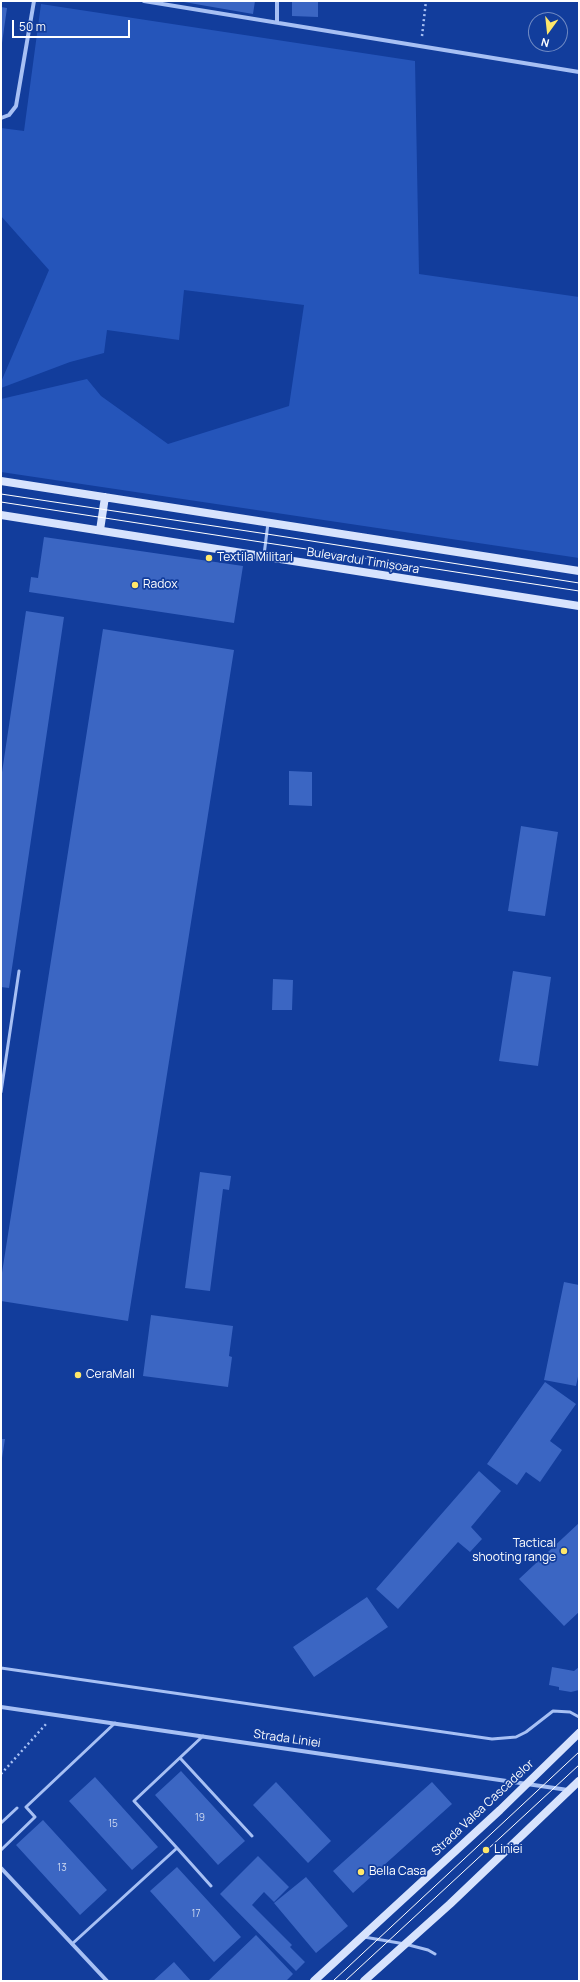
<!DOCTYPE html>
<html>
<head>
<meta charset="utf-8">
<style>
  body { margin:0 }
  #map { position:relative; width:580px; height:1982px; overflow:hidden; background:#123d9c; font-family:Manrope,sans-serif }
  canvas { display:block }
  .frame { position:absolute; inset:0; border:2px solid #fff; pointer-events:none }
  .north { position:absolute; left:528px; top:12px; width:40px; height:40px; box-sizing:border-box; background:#123d9c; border:1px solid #718bc4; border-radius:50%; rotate:195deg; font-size:11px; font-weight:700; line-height:16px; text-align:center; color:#fff }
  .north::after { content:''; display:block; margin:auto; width:14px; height:18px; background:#ffe76a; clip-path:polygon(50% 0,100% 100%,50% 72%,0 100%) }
  .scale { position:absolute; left:12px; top:20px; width:118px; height:18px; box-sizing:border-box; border:2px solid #fff; border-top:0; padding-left:5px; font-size:12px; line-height:14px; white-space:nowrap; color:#fff; -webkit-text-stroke:3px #123d9c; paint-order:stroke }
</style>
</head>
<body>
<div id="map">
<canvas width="580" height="1982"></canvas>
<div class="frame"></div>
<div class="north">N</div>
<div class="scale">50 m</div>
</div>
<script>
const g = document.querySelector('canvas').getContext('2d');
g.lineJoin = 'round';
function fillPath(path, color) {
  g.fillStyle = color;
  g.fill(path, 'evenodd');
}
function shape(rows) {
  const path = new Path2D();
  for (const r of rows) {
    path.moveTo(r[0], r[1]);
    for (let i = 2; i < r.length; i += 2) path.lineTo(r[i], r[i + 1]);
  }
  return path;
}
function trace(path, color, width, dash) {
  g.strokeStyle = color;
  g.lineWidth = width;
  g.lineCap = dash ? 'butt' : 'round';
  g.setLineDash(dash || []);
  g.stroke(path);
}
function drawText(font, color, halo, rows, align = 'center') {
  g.font = font + ' Manrope,sans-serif';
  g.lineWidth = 3.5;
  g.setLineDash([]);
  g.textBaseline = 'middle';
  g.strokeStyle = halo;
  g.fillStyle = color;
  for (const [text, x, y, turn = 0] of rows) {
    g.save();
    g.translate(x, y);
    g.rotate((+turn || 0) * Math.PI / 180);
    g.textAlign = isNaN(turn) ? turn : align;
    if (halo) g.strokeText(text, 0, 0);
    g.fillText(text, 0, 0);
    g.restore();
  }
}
fillPath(shape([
  [41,4,415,61,419,274,579,297,579,558,1,472,1,399,87,379,101,396,168,444,289,406,304,305,184,290,179,340,107,330,104,353,70,362,1,388,1,382,49,270,1,216,1,128,24,131]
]), '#2555ba');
fillPath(shape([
  [178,1,255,1,253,14],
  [292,1,318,1,318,17,292,16],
  [1,7,7,8,2,43,1,43],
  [44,537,243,566,234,623,29,592,31,577,38,578],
  [26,611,64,617,9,988,1,987,1,779],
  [103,629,234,650,128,1321,1,1301,1,1279],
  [289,771,312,772,312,806,289,805],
  [521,826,558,832,545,916,508,911],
  [513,971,551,977,538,1066,499,1061],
  [273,979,293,980,292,1010,272,1010],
  [200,1172,231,1176,229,1190,223,1189,210,1291,185,1288],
  [564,1282,579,1285,579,1372,576,1386,544,1380],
  [151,1315,233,1326,229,1356,232,1357,228,1387,143,1376],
  [545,1382,576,1404,550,1441,562,1450,540,1482,526,1472,517,1485,487,1464],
  [1,1439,5,1439,2,1458,1,1458],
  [479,1471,501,1491,471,1527,482,1539,470,1552,458,1542,398,1609,376,1589],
  [579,1523,579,1612,564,1626,519,1579],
  [367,1597,388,1627,314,1677,293,1647],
  [552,1667,574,1671,579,1667,579,1690,571,1692,559,1690,559,1687,549,1685],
  [181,1771,245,1841,218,1865,155,1795],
  [95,1777,158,1847,132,1870,69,1801],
  [276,1782,331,1841,308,1863,253,1805],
  [432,1782,452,1804,353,1893,333,1871],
  [43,1820,107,1890,80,1915,16,1845],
  [258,1856,289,1887,274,1902,264,1892,252,1905,292,1945,290,1947,305,1962,296,1971,220,1894],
  [177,1867,241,1937,214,1962,150,1891],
  [306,1877,348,1926,316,1953,274,1903],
  [256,1935,293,1974,286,1981,208,1981],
  [174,1962,191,1981,153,1981]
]), '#3b66c3');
trace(shape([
  [422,36,426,1],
  [1,1774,47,1723]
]), '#a7c0f4', 2.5, [2, 3]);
trace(shape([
  [264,555,268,523],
  [1,1092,19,971],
  [1,1668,492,1739,516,1737,526,1732,553,1711,570,1712,579,1717],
  [181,1759,252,1836],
  [1,1823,17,1808],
  [177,1848,211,1886],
  [1,1850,35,1817,26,1807,115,1723],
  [364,1937,405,1944,428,1950,435,1954],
  [72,1944,177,1848,134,1801,203,1736]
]), '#a7c0f4', 3);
trace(shape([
  [144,1,579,72],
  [277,1,277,22],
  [1,118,9,115,16,106,34,1],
  [1,1707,568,1790],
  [1,1868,107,1981]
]), '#a7c0f4', 4);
trace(shape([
  [1,481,579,571],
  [1,515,579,606],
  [100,530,105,497],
  [314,1981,500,1810,579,1733],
  [364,1981,450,1904,579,1781]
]), '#d7e3fd', 8);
trace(shape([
  [1,494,267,534,579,583],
  [1,502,579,591],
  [333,1981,579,1752],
  [345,1981,579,1765]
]), '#fff', 1);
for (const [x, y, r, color] of [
  [209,558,4,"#ffe76a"],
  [135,585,4,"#ffe76a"],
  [78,1375,4,"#ffe76a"],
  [564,1551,4,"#ffe76a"],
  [486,1850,4,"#ffe76a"],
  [361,1872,4,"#ffe76a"]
]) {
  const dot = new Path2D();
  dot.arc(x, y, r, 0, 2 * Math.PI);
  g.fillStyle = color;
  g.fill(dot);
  trace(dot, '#123d9c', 1.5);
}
drawText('10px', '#ced9f0', null, [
  ["19",200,1818],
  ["15",113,1824],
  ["13",62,1868],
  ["17",196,1914]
]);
drawText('12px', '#fff', '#123d9c', [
  ["Textila Militari",217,558],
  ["Radox",143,585],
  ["CeraMall",86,1375],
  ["Tactical",556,1544,"right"],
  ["shooting range",556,1558,"right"],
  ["Liniei",494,1850],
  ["Bella Casa",369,1872]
], 'left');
drawText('12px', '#fff', '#123d9c', [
  ["Bulevardul Timișoara",363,561,9],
  ["Strada Liniei",287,1739,8],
  ["Strada Valea Cascadelor",483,1808,-43]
]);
</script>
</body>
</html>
